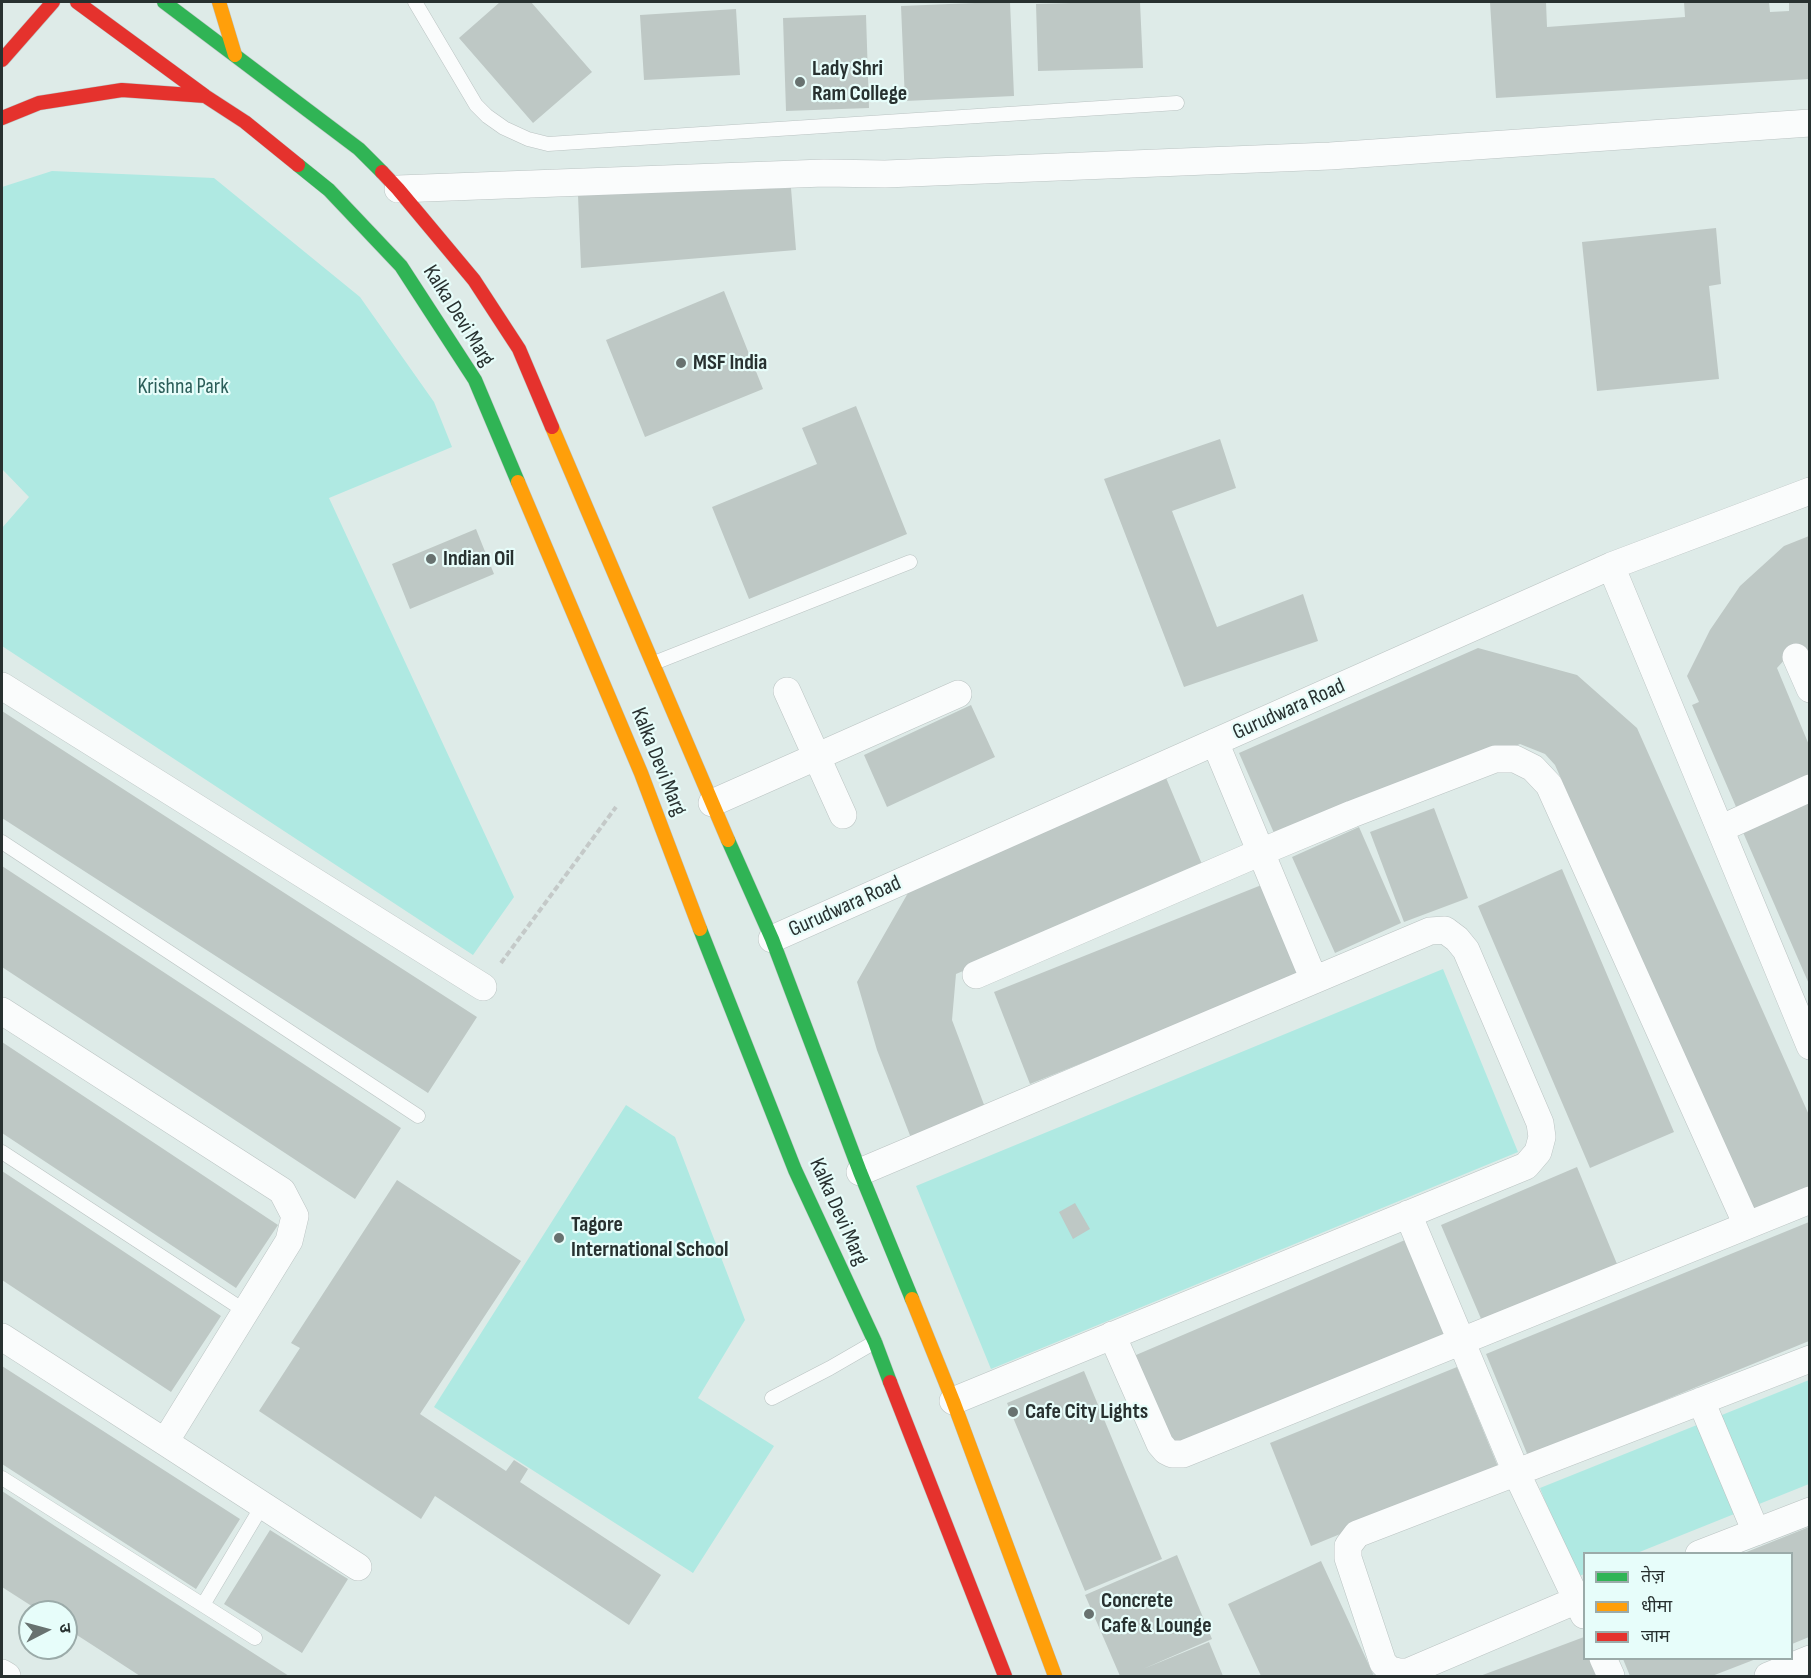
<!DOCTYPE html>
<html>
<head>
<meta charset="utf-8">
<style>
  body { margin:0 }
  #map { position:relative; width:1811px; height:1678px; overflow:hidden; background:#deebe8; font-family:"Sofia Sans Condensed","Noto Sans Devanagari",sans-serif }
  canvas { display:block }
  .frame { position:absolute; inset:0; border:3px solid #283130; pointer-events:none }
  .legend { position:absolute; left:1583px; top:1552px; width:210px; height:108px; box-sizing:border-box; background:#e7fdfa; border:2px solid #9baba9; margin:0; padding:8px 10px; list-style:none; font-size:18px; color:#283130 }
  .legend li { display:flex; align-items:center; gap:12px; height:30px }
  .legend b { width:30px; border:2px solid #9baba9 }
  .north { position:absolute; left:18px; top:1600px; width:60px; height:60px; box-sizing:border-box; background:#e7fdfa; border:2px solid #9baba9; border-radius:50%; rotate:84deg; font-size:16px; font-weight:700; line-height:24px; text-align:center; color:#283130 }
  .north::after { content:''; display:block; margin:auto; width:21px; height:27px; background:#687270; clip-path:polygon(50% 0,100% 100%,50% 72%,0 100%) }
</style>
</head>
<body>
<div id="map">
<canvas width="1811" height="1678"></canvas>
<div class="frame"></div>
<ul class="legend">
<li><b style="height:8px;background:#30b455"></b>तेज़</li>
<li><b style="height:8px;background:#ff9f0a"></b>धीमा</li>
<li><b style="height:8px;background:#e5322d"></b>जाम</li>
</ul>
<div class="north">उ</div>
</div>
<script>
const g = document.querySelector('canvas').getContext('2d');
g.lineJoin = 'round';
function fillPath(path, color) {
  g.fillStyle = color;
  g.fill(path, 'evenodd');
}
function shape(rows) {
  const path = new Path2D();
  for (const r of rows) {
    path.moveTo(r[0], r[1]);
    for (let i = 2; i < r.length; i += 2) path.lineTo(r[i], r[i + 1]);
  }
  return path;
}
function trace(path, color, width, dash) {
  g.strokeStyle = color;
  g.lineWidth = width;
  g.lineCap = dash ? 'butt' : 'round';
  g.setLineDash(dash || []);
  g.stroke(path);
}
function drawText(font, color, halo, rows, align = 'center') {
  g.font = font + ' "Sofia Sans Condensed",sans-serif';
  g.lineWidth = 4.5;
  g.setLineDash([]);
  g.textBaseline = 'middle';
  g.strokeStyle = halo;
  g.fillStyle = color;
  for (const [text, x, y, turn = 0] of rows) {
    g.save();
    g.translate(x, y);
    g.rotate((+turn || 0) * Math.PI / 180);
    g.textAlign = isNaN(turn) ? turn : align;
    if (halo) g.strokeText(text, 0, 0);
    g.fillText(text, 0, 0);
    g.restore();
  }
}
fillPath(shape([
  [52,171,214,178,360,297,434,402,452,447,329,498,514,897,473,955,2,646,2,528,29,497,2,469,2,187],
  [1443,969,1518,1152,991,1369,916,1186],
  [626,1105,675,1137,745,1320,698,1398,774,1446,693,1573,434,1407],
  [1809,1380,1809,1484,1637,1553,1584,1554,1584,1574,1575,1578,1540,1488]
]), '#afe9e2');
fillPath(shape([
  [500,2,531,2,592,72,533,123,459,38],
  [999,2,1010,2,1014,96,905,101,901,6],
  [1106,2,1140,2,1143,68,1038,71,1036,4],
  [1490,2,1546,2,1547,27,1685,17,1684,2,1769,2,1770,12,1789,11,1789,2,1809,2,1809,79,1496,98],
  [736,9,740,75,644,80,640,15],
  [866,15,869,108,786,111,783,18],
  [791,188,796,250,581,268,578,195],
  [1716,228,1721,284,1709,286,1719,379,1597,391,1582,242],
  [724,291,763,389,645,437,606,340],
  [856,406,907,534,749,599,712,507,817,464,802,428],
  [1220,439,1236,488,1172,511,1217,627,1303,594,1318,641,1184,687,1104,479],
  [476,529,494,574,410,609,392,564],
  [1809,536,1809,651,1787,657,1777,668,1809,745,1809,778,1737,809,1692,705,1699,702,1687,676,1710,630,1740,586,1784,546],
  [1478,648,1577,675,1637,728,1809,1115,1809,1189,1754,1214,1555,765,1545,754,1520,744,1281,849,1239,753],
  [971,705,995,757,887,807,864,755],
  [2,711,477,1017,428,1093,2,818],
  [1164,773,1204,869,956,974,952,1020,986,1110,911,1138,877,1050,857,982,916,879],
  [1809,800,1809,984,1742,830],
  [1434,808,1468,898,1404,922,1370,832],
  [1359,827,1401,923,1335,953,1292,857],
  [2,866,401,1128,355,1199,2,967],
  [1562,869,1674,1132,1590,1168,1478,906],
  [1264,884,1300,975,1030,1084,994,992],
  [2,1042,278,1225,236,1288,2,1133],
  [1577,1167,1617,1264,1482,1321,1441,1225],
  [2,1171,221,1316,171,1392,2,1280],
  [397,1180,521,1261,420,1414,506,1471,514,1460,528,1469,520,1482,661,1575,629,1625,435,1496,421,1519,259,1411,300,1348,291,1343],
  [1075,1203,1090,1229,1073,1239,1059,1212],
  [1809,1222,1809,1341,1528,1456,1486,1354],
  [1405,1240,1446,1337,1170,1455,1129,1358],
  [2,1366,240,1519,196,1589,2,1464],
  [1457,1367,1499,1469,1311,1546,1270,1443],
  [1084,1371,1162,1559,1085,1591,1007,1403],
  [2,1491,55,1526,289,1676,140,1676,97,1648,66,1628,66,1612,41,1612,2,1587],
  [1809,1527,1809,1637,1792,1644,1792,1554,1744,1553],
  [270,1530,348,1579,302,1653,224,1604],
  [1177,1555,1212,1639,1143,1669,1209,1642,1223,1676,1120,1676,1085,1595],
  [1321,1561,1374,1676,1261,1676,1228,1604],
  [1584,1637,1584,1659,1596,1659,1602,1676,1480,1676],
  [1623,1659,1756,1659,1712,1676,1630,1676]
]), '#bec8c5');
const lane = shape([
  [415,2,476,105,487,116,504,128,528,139,548,144,1177,103],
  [654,663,910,562],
  [2,842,418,1116],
  [2,1152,245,1311],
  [772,1398,830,1368,875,1342],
  [2,1478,203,1605,262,1506],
  [203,1605,255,1638]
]);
const street = shape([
  [398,189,824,173,885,174,1330,156,1810,123],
  [1611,566,1810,1046],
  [1796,657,1810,689],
  [2,686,483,987],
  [787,691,843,815],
  [1215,742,1314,980],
  [712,803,958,694],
  [1720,829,1810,788],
  [772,939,1611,566,1810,491],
  [976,975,1261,852,1352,814,1495,759,1515,759,1533,768,1549,785,1747,1225],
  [2,1011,282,1191,295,1216,289,1241,165,1442,358,1567],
  [860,1172,1430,931,1445,930,1457,939,1466,950,1540,1123,1542,1137,1538,1152,1526,1166,953,1401],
  [1408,1214,1516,1472,1584,1615],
  [1112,1335,1160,1444,1166,1451,1172,1454,1183,1454,1810,1200],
  [2,1337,165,1442],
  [1701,1401,1756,1532],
  [1699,1554,1810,1511],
  [1584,1597,1408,1672,1399,1672,1390,1670,1383,1663,1348,1558,1348,1546,1357,1534,1810,1359],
  [1603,1658,1611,1676],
  [2,1673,7,1676],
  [1768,1676,1810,1659]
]);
const fast = shape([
  [164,2,359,149,382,172],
  [298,165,329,190,401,266,475,380,518,482],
  [728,840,772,939,860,1172,912,1299],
  [700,929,795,1170,875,1342,890,1382]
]);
const slow = shape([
  [219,2,235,55],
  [552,427,728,840],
  [518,482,641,773,700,929],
  [912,1299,953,1401,1055,1676]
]);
const jam = shape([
  [77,2,205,96,245,122,298,165],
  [2,60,53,2],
  [2,118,39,103,122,90,205,96],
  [382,172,398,189,474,280,519,349,552,427],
  [890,1382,1005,1676]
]);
trace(lane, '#bac3c2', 15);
trace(street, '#bac3c2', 28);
trace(fast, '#bac3c2', 15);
trace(slow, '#bac3c2', 15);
trace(jam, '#bac3c2', 15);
trace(shape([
  [501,963,616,807]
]), '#c4c9c8', 4, [6, 3]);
trace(lane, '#fafcfc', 14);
trace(street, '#fafcfc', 27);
trace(fast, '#30b455', 14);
trace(slow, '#ff9f0a', 14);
trace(jam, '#e5322d', 14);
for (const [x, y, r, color] of [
  [800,82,6,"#687270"],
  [681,363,6,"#687270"],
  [431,559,6,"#687270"],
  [559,1238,6,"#687270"],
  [1013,1412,6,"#687270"],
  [1089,1614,6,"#687270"]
]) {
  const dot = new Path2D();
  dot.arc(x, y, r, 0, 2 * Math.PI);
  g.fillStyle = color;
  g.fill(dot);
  trace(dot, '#e7fdfa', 2);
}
drawText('bold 22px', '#283130', '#e7fdfa', [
  ["Lady Shri",812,69],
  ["Ram College",812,94],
  ["MSF India",693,363],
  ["Indian Oil",443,559],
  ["Tagore",571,1225],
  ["International School",571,1250],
  ["Cafe City Lights",1025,1412],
  ["Concrete",1101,1601],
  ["Cafe & Lounge",1101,1626]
], 'left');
drawText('22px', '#283130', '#e7fdfa', [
  ["Kalka Devi Marg",458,316,58],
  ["Gurudwara Road",1289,710,-24],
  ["Kalka Devi Marg",658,762,68],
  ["Gurudwara Road",845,907,-24],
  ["Kalka Devi Marg",838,1212,66]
]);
drawText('22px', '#2b5e59', '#e7fdfa', [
  ["Krishna Park",183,387]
]);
</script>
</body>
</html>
